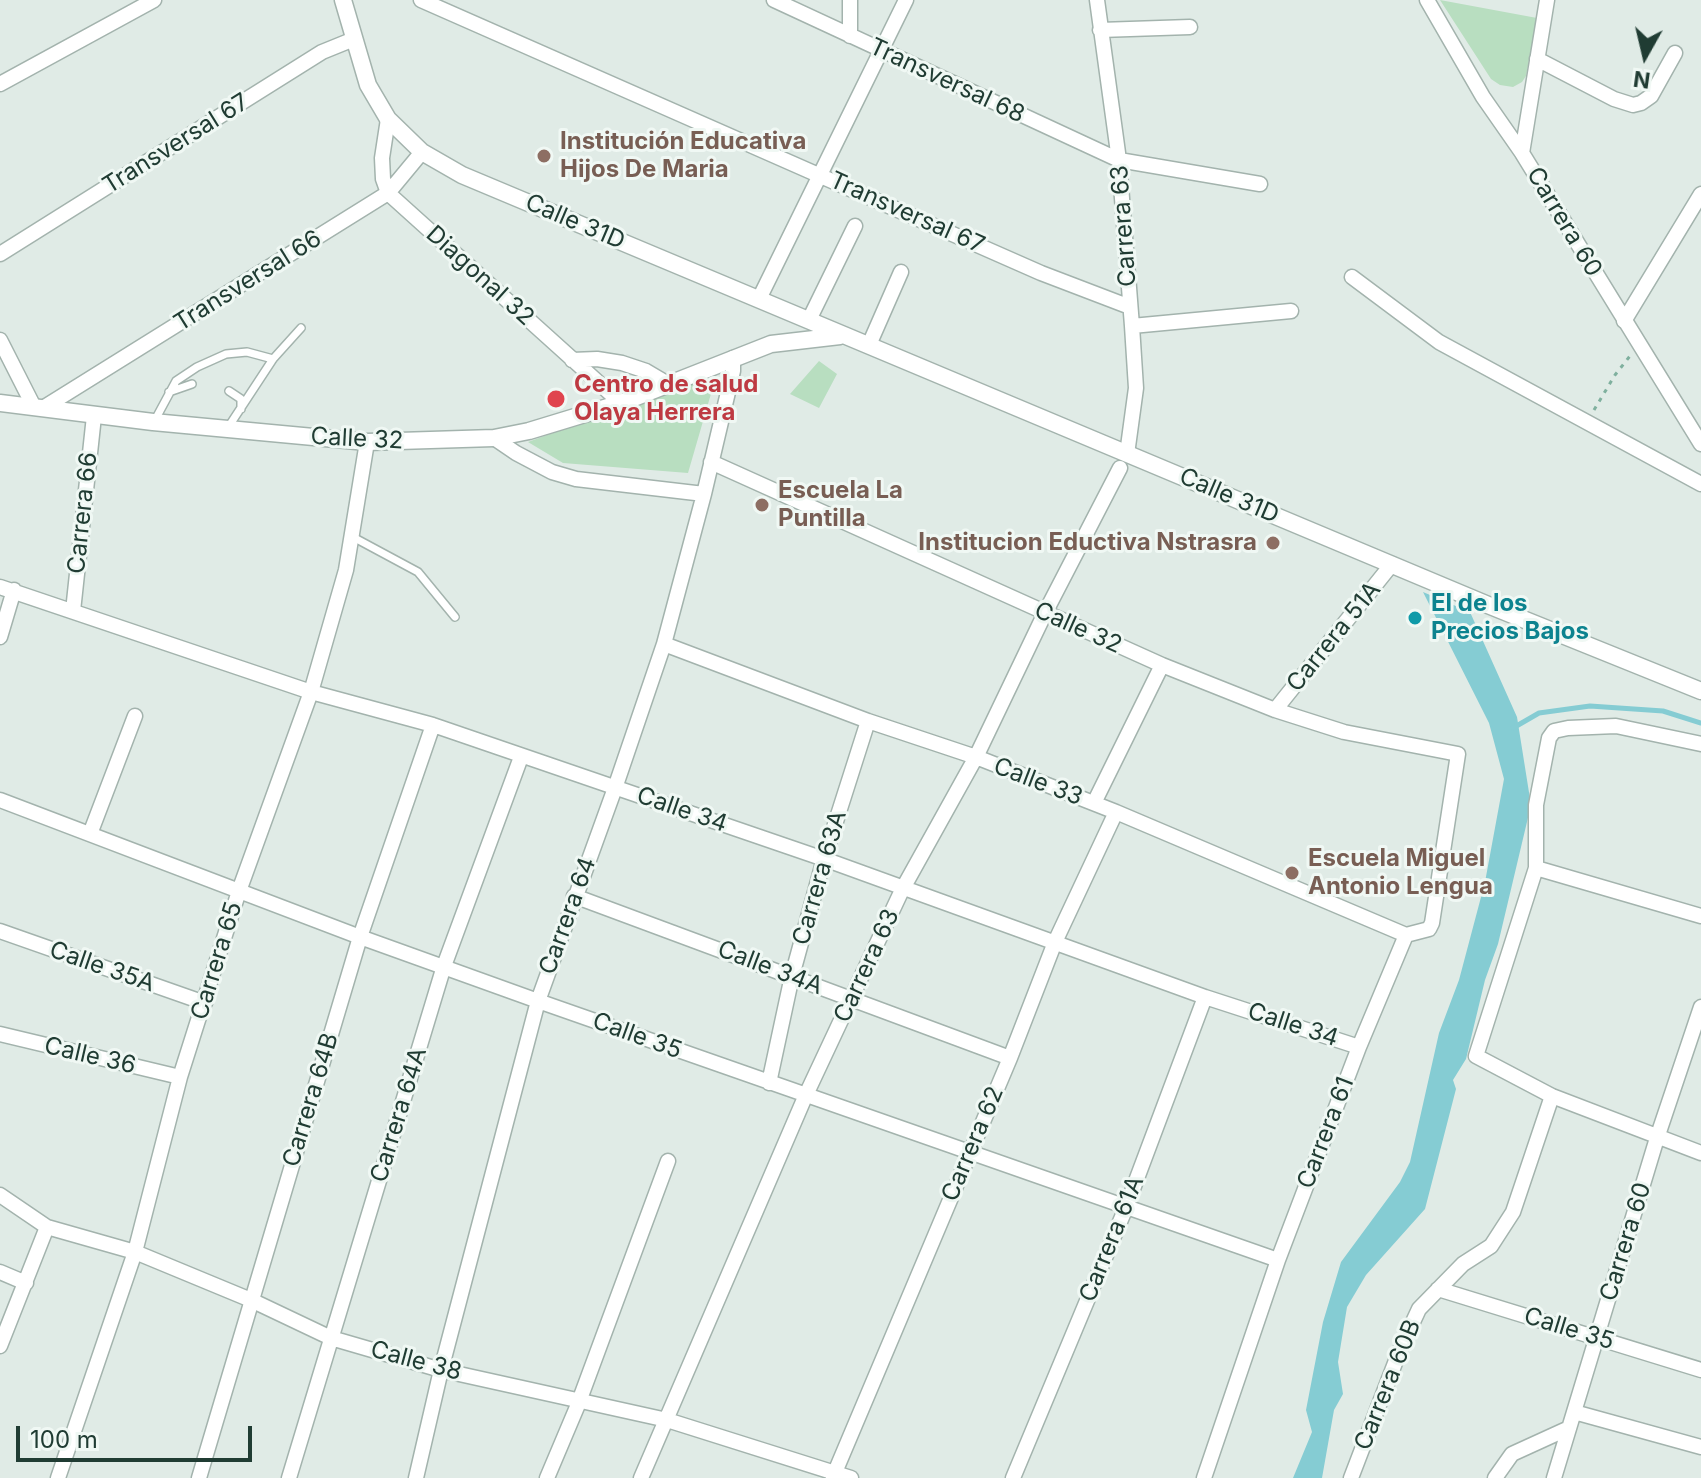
<!DOCTYPE html>
<html>
<head>
<meta charset="utf-8">
<style>
  body { margin:0 }
  #map { position:relative; width:1701px; height:1478px; overflow:hidden; background:#e0ebe6; font-family:Inter,sans-serif }
  canvas { display:block }
  .north { position:absolute; left:1605px; top:16px; width:80px; height:80px; -webkit-text-stroke:6px #f0f8f4; paint-order:stroke; rotate:188deg; font-size:22px; font-weight:700; line-height:32px; text-align:center; color:#203c33 }
  .north::after { content:''; display:block; margin:auto; width:28px; height:36px; background:#203c33; clip-path:polygon(50% 0,100% 100%,50% 72%,0 100%) }
  .scale { position:absolute; left:16px; top:1426px; width:236px; height:36px; box-sizing:border-box; border:4px solid #203c33; border-top:0; padding-left:10px; font-size:24px; line-height:28px; white-space:nowrap; color:#203c33; -webkit-text-stroke:6px #f0f8f4; paint-order:stroke }
</style>
</head>
<body>
<div id="map">
<canvas width="1701" height="1478"></canvas>
<div class="north">N</div>
<div class="scale">100 m</div>
</div>
<script>
const g = document.querySelector('canvas').getContext('2d');
g.lineJoin = 'round';
function fillPath(path, color) {
  g.fillStyle = color;
  g.fill(path, 'evenodd');
}
function shape(rows) {
  const path = new Path2D();
  for (const r of rows) {
    path.moveTo(r[0], r[1]);
    for (let i = 2; i < r.length; i += 2) path.lineTo(r[i], r[i + 1]);
  }
  return path;
}
function trace(path, color, width, dash) {
  g.strokeStyle = color;
  g.lineWidth = width;
  g.lineCap = dash ? 'butt' : 'round';
  g.setLineDash(dash || []);
  g.stroke(path);
}
function drawText(font, color, halo, rows, align = 'center') {
  g.font = font + ' Inter,sans-serif';
  g.lineWidth = 6;
  g.setLineDash([]);
  g.textBaseline = 'middle';
  g.strokeStyle = halo;
  g.fillStyle = color;
  for (const [text, x, y, turn = 0] of rows) {
    g.save();
    g.translate(x, y);
    g.rotate((+turn || 0) * Math.PI / 180);
    g.textAlign = isNaN(turn) ? turn : align;
    if (halo) g.strokeText(text, 0, 0);
    g.fillText(text, 0, 0);
    g.restore();
  }
}
fillPath(shape([
  [1440,0,1537,18,1526,76,1522,82,1513,87,1500,85,1491,79],
  [819,361,837,374,819,408,790,394],
  [717,373,688,473,563,463,528,442]
]), '#b8dec0');
fillPath(shape([
  [1423,592,1470,612,1517,717,1531,805,1498,944,1485,980,1466,1059,1453,1080,1456,1089,1425,1209,1366,1275,1347,1307,1338,1362,1343,1394,1334,1410,1322,1478,1293,1478,1312,1432,1306,1410,1323,1322,1341,1262,1400,1182,1410,1162,1439,1033,1459,980,1485,882,1504,779,1489,723]
]), '#85ccd3');
trace(shape([
  [1513,728,1539,713,1590,706,1663,711,1701,723]
]), '#85ccd3', 5);
const service = shape([
  [229,391,241,399,241,409],
  [169,392,192,384],
  [155,420,176,381,197,367,226,354,247,352,273,359],
  [229,426,273,359,301,328],
  [351,536,418,572,455,617]
]);
const minor = shape([
  [421,0,1041,273,1130,307],
  [774,0,1119,160,1260,184],
  [1097,0,1119,160,1132,326,1136,388,1127,454],
  [1427,0,1483,97,1522,153,1701,444],
  [1100,30,1190,27],
  [850,36,850,0],
  [1537,59,1614,99,1633,105,1641,103,1651,96,1675,53],
  [0,84,154,0],
  [388,119,382,158,383,179,388,193,621,403],
  [1522,153,1547,0],
  [0,254,322,52,354,39],
  [1352,277,1439,342,1701,484],
  [759,299,906,0],
  [809,320,855,226],
  [1624,321,1701,194],
  [1132,326,1291,311],
  [0,340,34,407],
  [869,345,901,272],
  [572,360,597,359,622,363,646,371,668,384],
  [43,408,388,193,422,152],
  [494,438,516,453,552,472,576,479,704,494],
  [711,462,1162,665,1275,710,1344,732,1458,754,1432,923,1429,929,1406,935],
  [0,587,311,692,433,725,824,859,1205,997,1359,1047],
  [73,611,94,416],
  [0,637,14,590],
  [664,644,868,721,976,757,1116,812,1406,935],
  [1275,710,1392,564],
  [1701,744,1616,726,1568,728,1554,731,1549,738,1536,805,1536,868,1476,1056,1552,1096,1701,1153],
  [0,800,360,937,538,1001,1278,1260],
  [1094,803,1162,665],
  [90,834,135,716],
  [1536,868,1701,916],
  [574,896,1010,1058],
  [0,931,205,1003],
  [0,1034,180,1077],
  [769,1083,792,976,824,859,868,721],
  [0,1195,47,1227,135,1252,251,1300,331,1338,441,1370,667,1420,851,1478],
  [0,1272,26,1283],
  [1438,1289,1701,1370],
  [0,1346,47,1227],
  [1574,1412,1701,1447],
  [833,1477,1010,1058,1055,942,1116,812],
  [58,1478,135,1252,180,1077,239,891,311,692,346,570,367,442],
  [199,1478,360,937,433,725],
  [289,1478,444,966,521,757],
  [416,1478,441,1370,538,1001,615,788,664,644,704,494,733,371,733,358],
  [547,1478,577,1407,668,1161],
  [641,1478,805,1097,902,890,976,757,1045,613,1120,468],
  [1013,1478,1127,1205,1205,997],
  [1204,1478,1278,1260,1359,1047,1406,935],
  [1351,1478,1400,1350,1419,1309,1463,1264,1491,1246,1513,1212,1552,1096],
  [1495,1478,1512,1454,1569,1428],
  [1554,1478,1657,1138,1701,1007]
]);
const tertiary = shape([
  [343,0,368,85,388,119,422,152,462,175,1488,605,1701,691],
  [0,403,153,422,367,442,494,438,529,431,621,403,771,344,840,336]
]);
trace(service, '#a3b3ad', 10);
trace(minor, '#a3b3ad', 17);
trace(tertiary, '#a3b3ad', 19);
trace(shape([
  [1594,410,1615,375,1630,356]
]), '#7fb09e', 3, [4, 6]);
trace(service, '#fff', 7);
trace(minor, '#fff', 14);
trace(tertiary, '#fff', 16);
for (const [x, y, r, color] of [
  [544,156,8,"#8d6e63"],
  [556,399,10,"#e0444e"],
  [762,505,8,"#8d6e63"],
  [1273,543,8,"#8d6e63"],
  [1415,618,8,"#0f9aa8"],
  [1292,873,8,"#8d6e63"]
]) {
  const dot = new Path2D();
  dot.arc(x, y, r, 0, 2 * Math.PI);
  g.fillStyle = color;
  g.fill(dot);
  trace(dot, '#f0f8f4', 3);
}
drawText('24px', '#203c33', '#f0f8f4', [
  ["Transversal 68",947,81,25],
  ["Transversal 67",176,144,-32],
  ["Transversal 67",907,213,24],
  ["Calle 31D",575,222,23],
  ["Carrera 60",1564,222,59],
  ["Carrera 63",1124,226,-94],
  ["Diagonal 32",480,276,42],
  ["Transversal 66",248,281,-32],
  ["Calle 32",357,439,3],
  ["Calle 31D",1229,496,23],
  ["Carrera 66",83,513,-84],
  ["Calle 32",1078,628,24],
  ["Carrera 51A",1334,637,-51],
  ["Calle 33",1038,782,21],
  ["Calle 34",682,810,19],
  ["Carrera 63A",820,878,-74],
  ["Carrera 64",568,916,-70],
  ["Carrera 65",217,961,-73],
  ["Carrera 63",867,966,-65],
  ["Calle 35A",102,967,19],
  ["Calle 34A",770,968,21],
  ["Calle 34",1293,1025,18],
  ["Calle 35",637,1036,20],
  ["Calle 36",90,1056,13],
  ["Carrera 64B",311,1100,-73],
  ["Carrera 64A",399,1115,-73],
  ["Carrera 61",1326,1133,-69],
  ["Carrera 62",973,1144,-67],
  ["Carrera 61A",1112,1239,-68],
  ["Carrera 60",1626,1242,-73],
  ["Calle 35",1569,1329,17],
  ["Calle 38",416,1361,15],
  ["Carrera 60B",1388,1385,-68]
]);
drawText('bold 24px', '#785e54', '#f0f8f4', [
  ["Institución Educativa",560,142],
  ["Hijos De Maria",560,170],
  ["Escuela La",778,491],
  ["Puntilla",778,519],
  ["Institucion Eductiva Nstrasra",1257,543,"right"],
  ["Escuela Miguel",1308,859],
  ["Antonio Lengua",1308,887]
], 'left');
drawText('bold 24px', '#be3a42', '#f0f8f4', [
  ["Centro de salud",574,385],
  ["Olaya Herrera",574,413]
], 'left');
drawText('bold 24px', '#0d838f', '#f0f8f4', [
  ["El de los",1431,604],
  ["Precios Bajos",1431,632]
], 'left');
</script>
</body>
</html>
